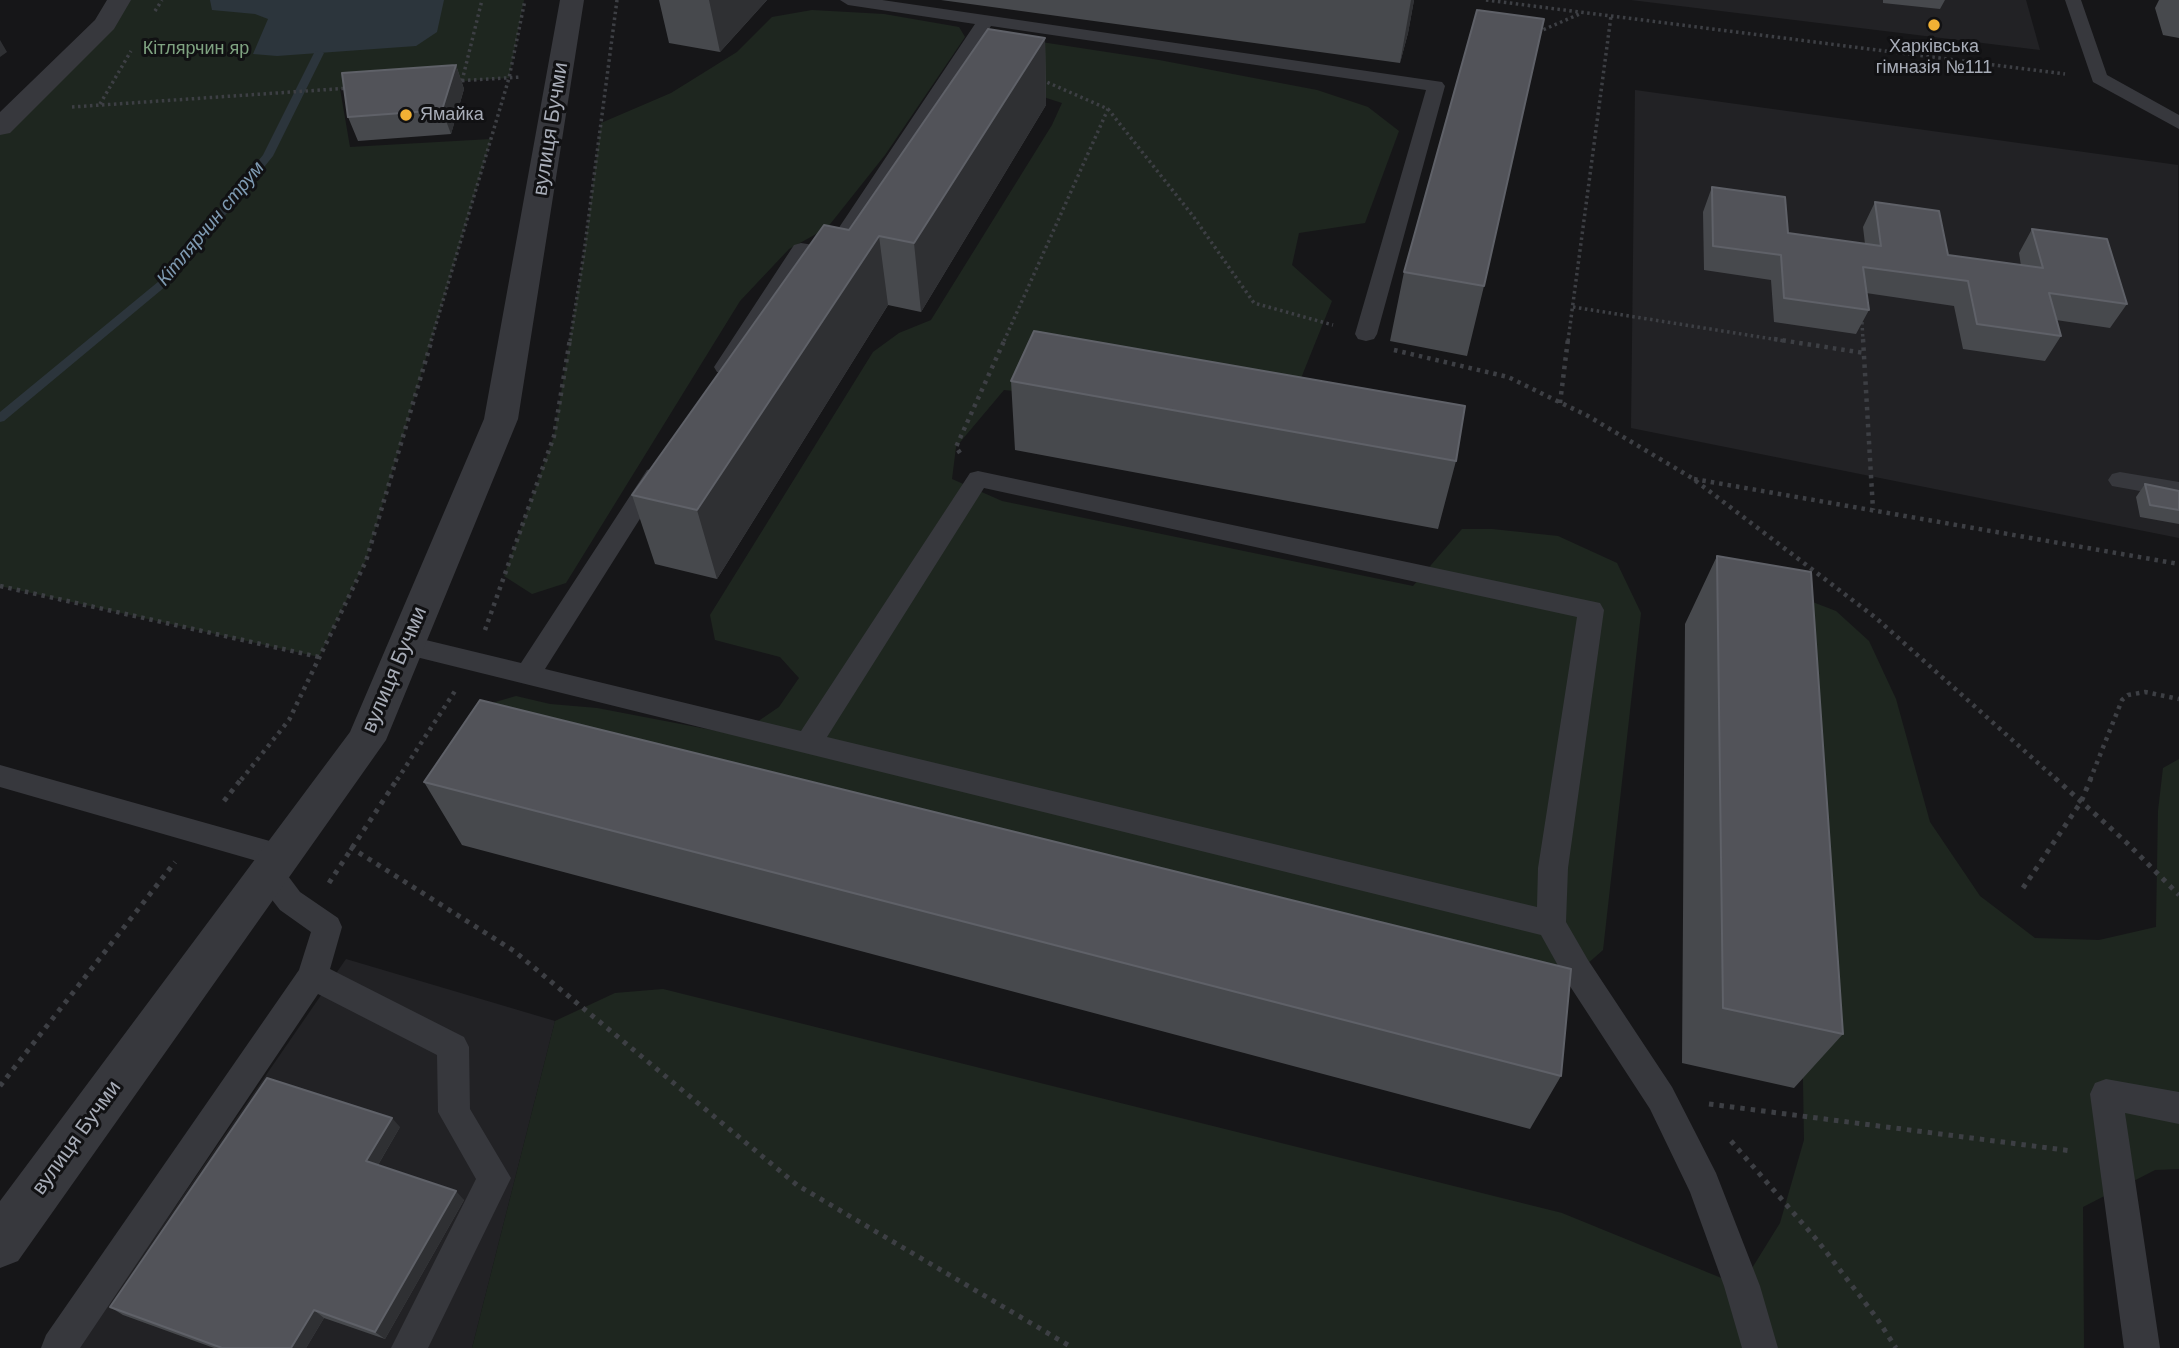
<!DOCTYPE html>
<html>
<head>
<meta charset="utf-8">
<style>
  body { margin:0 }
  canvas { display:block; background:#161618 }
</style>
</head>
<body>
<canvas width="2179" height="1348"></canvas>
<script>
const g = document.querySelector('canvas').getContext('2d');
g.lineJoin = 'round';
function fillPath(path, color) {
  g.fillStyle = color;
  g.fill(path, 'evenodd');
}
function shape(rows) {
  const path = new Path2D();
  for (const r of rows) {
    path.moveTo(r[0], r[1]);
    for (let i = 2; i < r.length; i += 2) path.lineTo(r[i], r[i + 1]);
  }
  return path;
}
function trace(path, color, width, dash) {
  g.strokeStyle = color;
  g.lineWidth = width;
  g.lineCap = dash ? 'butt' : 'round';
  g.setLineDash(dash || []);
  g.stroke(path);
}
function drawText(font, color, halo, rows, align = 'center') {
  g.font = font + ' Helvetica,sans-serif';
  g.lineWidth = 6;
  g.setLineDash([]);
  g.textBaseline = 'middle';
  g.strokeStyle = halo;
  g.fillStyle = color;
  for (const [text, x, y, turn = 0] of rows) {
    g.save();
    g.translate(x, y);
    g.rotate((+turn || 0) * Math.PI / 180);
    g.textAlign = isNaN(turn) ? turn : align;
    if (halo) g.strokeText(text, 0, 0);
    g.fillText(text, 0, 0);
    g.restore();
  }
}
fillPath(shape([
  [1631,0,2026,0,2040,50],
  [1635,90,2178,165,2179,538,1631,428],
  [346,959,555,1021,472,1348,78,1348]
]), '#222225');
fillPath(shape([
  [119,0,524,0,509,78,340,89,350,147,491,139,366,560,319,657,0,586,0,126],
  [812,10,884,14,959,27,965,37,885,155,827,228,789,249,740,301,566,583,532,594,504,576,554,436,584,253,601,123,671,93,737,52,772,17],
  [1028,40,1159,60,1317,90,1368,107,1399,131,1365,223,1299,233,1292,265,1332,301,1285,418,1004,390,956,447,952,479,1002,501,1413,586,1462,529,1492,529,1558,536,1617,563,1641,613,1603,950,1537,1008,470,719,492,703,516,696,550,704,597,708,738,735,779,707,799,678,780,657,715,640,710,615,873,352,899,333,931,320,1052,125,1062,103,985,78],
  [1810,601,1836,611,1869,641,1896,699,1930,822,1980,896,2035,938,2099,940,2156,927,2158,811,2163,768,2179,759,2179,1169,2155,1170,2083,1207,2084,1348,472,1348,555,1021,615,993,663,989,1562,1213,1741,1286,1780,1223,1804,1140,1801,959]
]), '#1e261f');
fillPath(shape([
  [210,0,444,0,437,32,416,46,277,56,253,54,268,19,255,14,212,10]
]), '#2c353c');
fillPath(shape([
  [319,50,324,53,273,156,172,281,4,421,0,422,0,412,164,277,263,155,314,53,319,50]
]), '#2c353c');
trace(shape([
  [1486,0,2065,74],
  [155,11,162,0],
  [1538,32,1582,13],
  [456,81,521,77],
  [462,81,482,0],
  [100,104,131,51],
  [72,107,350,88],
  [1108,109,1193,216,1254,303,1333,325],
  [1573,307,1785,341],
  [1862,322,1863,341],
  [431,341,509,78,525,0],
  [570,341,584,253,617,0],
  [1004,341,1108,109,1042,80],
  [1568,341,1611,16]
]), '#3d3f44', 3.5, [2.5, 3.5]);
trace(shape([
  [1774,339,1864,353],
  [1863,339,1873,510],
  [1394,350,1508,377,1588,416,1692,478,1876,618,2057,780],
  [1560,403,1568,339],
  [960,453,956,447,1005,339],
  [1694,479,2179,564],
  [0,586,319,657],
  [485,630,554,436,570,339],
  [241,780,289,720,366,561,432,339],
  [397,780,455,691],
  [2090,780,2122,700,2128,695,2145,692,2179,699]
]), '#3d3f44', 4.5, [3.5, 5]);
trace(shape([
  [2055,778,2126,842,2179,895],
  [224,801,242,778],
  [350,847,514,951,797,1185,1073,1348],
  [329,883,398,778],
  [2023,888,2081,802,2091,778],
  [0,1086,175,862],
  [1709,1104,2072,1151],
  [1731,1141,1817,1240,1876,1317,1896,1348]
]), '#3d3f44', 5, [4.5, 6]);
fillPath(shape([
  [840,0,882,0,1442,82,1445,86,1377,334,1374,339,1366,341,1358,339,1355,334,1426,90,991,26,838,258,831,260,807,256,733,372,717,372,714,367,794,245,801,243,826,247,975,24,848,5,840,0],
  [2065,0,2081,0,2107,75,2179,115,2179,129,2093,82,2065,0],
  [655,468,663,470,667,476,545,669,801,731,970,473,978,471,1600,603,1604,610,1568,868,1566,922,1588,960,1672,1087,1716,1173,1760,1286,1778,1348,1742,1348,1724,1286,1690,1192,1650,1109,1566,980,1541,935,396,652,392,645,396,638,405,635,521,663,647,470,655,468],
  [984,488,1577,617,1538,868,1537,907,827,737,984,488],
  [2120,472,2179,482,2179,498,2112,486,2108,480,2112,474,2120,472],
  [0,765,291,847,295,856,291,865,282,868,300,892,338,918,342,927,330,969,464,1037,469,1047,470,1109,511,1178,428,1348,391,1348,476,1179,438,1112,437,1055,318,994,80,1348,41,1348,46,1335,299,970,311,932,280,910,259,883,254,874,259,865,264,863,0,787,0,765],
  [2106,1079,2179,1092,2179,1124,2125,1113,2160,1348,2124,1348,2090,1094,2095,1083,2106,1079]
]), '#37383d');
fillPath(shape([
  [107,0,131,0,114,29,10,133,0,135,0,112,95,20,107,0]
]), '#37383d');
fillPath(shape([
  [560,0,584,0,518,419,386,740,18,1261,0,1268,0,1201,350,732,484,419,560,0]
]), '#37383d');
fillPath(shape([
  [659,0,767,0,720,52,669,43],
  [941,0,1414,0,1408,33,1400,63],
  [1883,0,1945,0,1940,9,1883,3],
  [2159,0,2179,0,2179,38,2163,35,2155,8],
  [1045,38,1046,105,921,312,888,305,717,579,655,564,632,495,849,230],
  [456,65,464,89,451,134,358,141,348,117],
  [1712,187,1788,233,1865,244,1863,227,1875,202,1948,255,2021,266,2019,253,2032,229,2127,304,2110,328,2056,320,2061,336,2045,361,1963,349,1954,306,1866,293,1869,310,1856,334,1774,322,1771,280,1704,270,1703,212],
  [1404,272,1484,286,1467,356,1390,341],
  [1011,381,1456,461,1438,529,1015,450],
  [2145,484,2179,491,2179,524,2140,517,2136,497],
  [1717,556,1843,1034,1794,1088,1682,1063,1685,624],
  [424,782,1561,1076,1530,1129,462,845],
  [400,1127,378,1165,464,1200,385,1339,324,1318,306,1348,214,1348,123,1315,110,1307]
]), '#47494d');
fillPath(shape([
  [709,0,767,0,720,52],
  [1411,0,1414,0,1408,33,1400,63],
  [1045,38,1046,105,921,312,914,243],
  [0,40,7,52,0,57],
  [456,65,464,89,451,134,442,110],
  [879,236,888,305,717,579,697,510],
  [392,1118,400,1127,375,1170,366,1161],
  [456,1191,464,1200,385,1339,375,1332],
  [314,1310,324,1318,306,1348,291,1348]
]), '#2f3033');
const building = shape([
  [1477,10,1544,19,1484,286,1404,272,1477,10],
  [988,29,1045,38,914,243,879,236,697,510,632,495,824,225,849,230,988,29],
  [456,65,442,110,348,117,342,73,456,65],
  [1712,187,1785,197,1788,233,1881,246,1875,202,1939,211,1948,255,2043,268,2032,229,2107,239,2127,304,2049,293,2061,336,1977,324,1968,281,1863,267,1869,310,1784,298,1781,255,1713,246,1712,187],
  [1034,331,1465,406,1456,461,1011,381,1034,331],
  [2145,484,2179,491,2179,510,2150,505,2145,484],
  [1717,556,1811,572,1843,1034,1723,1008,1717,556],
  [480,700,1571,969,1561,1076,424,782,480,700],
  [267,1078,392,1118,366,1161,456,1191,375,1332,314,1310,291,1348,222,1348,110,1307,267,1078]
]);
fillPath(building, '#525359');
trace(building, '#5f6168', 2);
for (const [x, y, r, color] of [
  [1934,25,7,"#f2b134"],
  [406,115,7,"#f2b134"]
]) {
  const dot = new Path2D();
  dot.arc(x, y, r, 0, 2 * Math.PI);
  g.fillStyle = color;
  g.fill(dot);
  trace(dot, '#111113', 2.5);
}
drawText('18px', '#a8adb8', '#111113', [
  ["Харківська",1934,47],
  ["гімназія №111",1934,68],
  ["Ямайка",420,115,"left"]
]);
drawText('18px', '#7fa381', '#111113', [
  ["Кітлярчин яр",196,49]
]);
drawText('italic 19px', '#7f9bb3', '#111113', [
  ["Кітлярчин струм",211,224,-50]
]);
drawText('21px', '#a8adb8', '#111113', [
  ["вулиця Бучми",551,129,-81],
  ["вулиця Бучми",395,670,-67],
  ["вулиця Бучми",77,1138,-54]
]);
</script>
</body>
</html>
